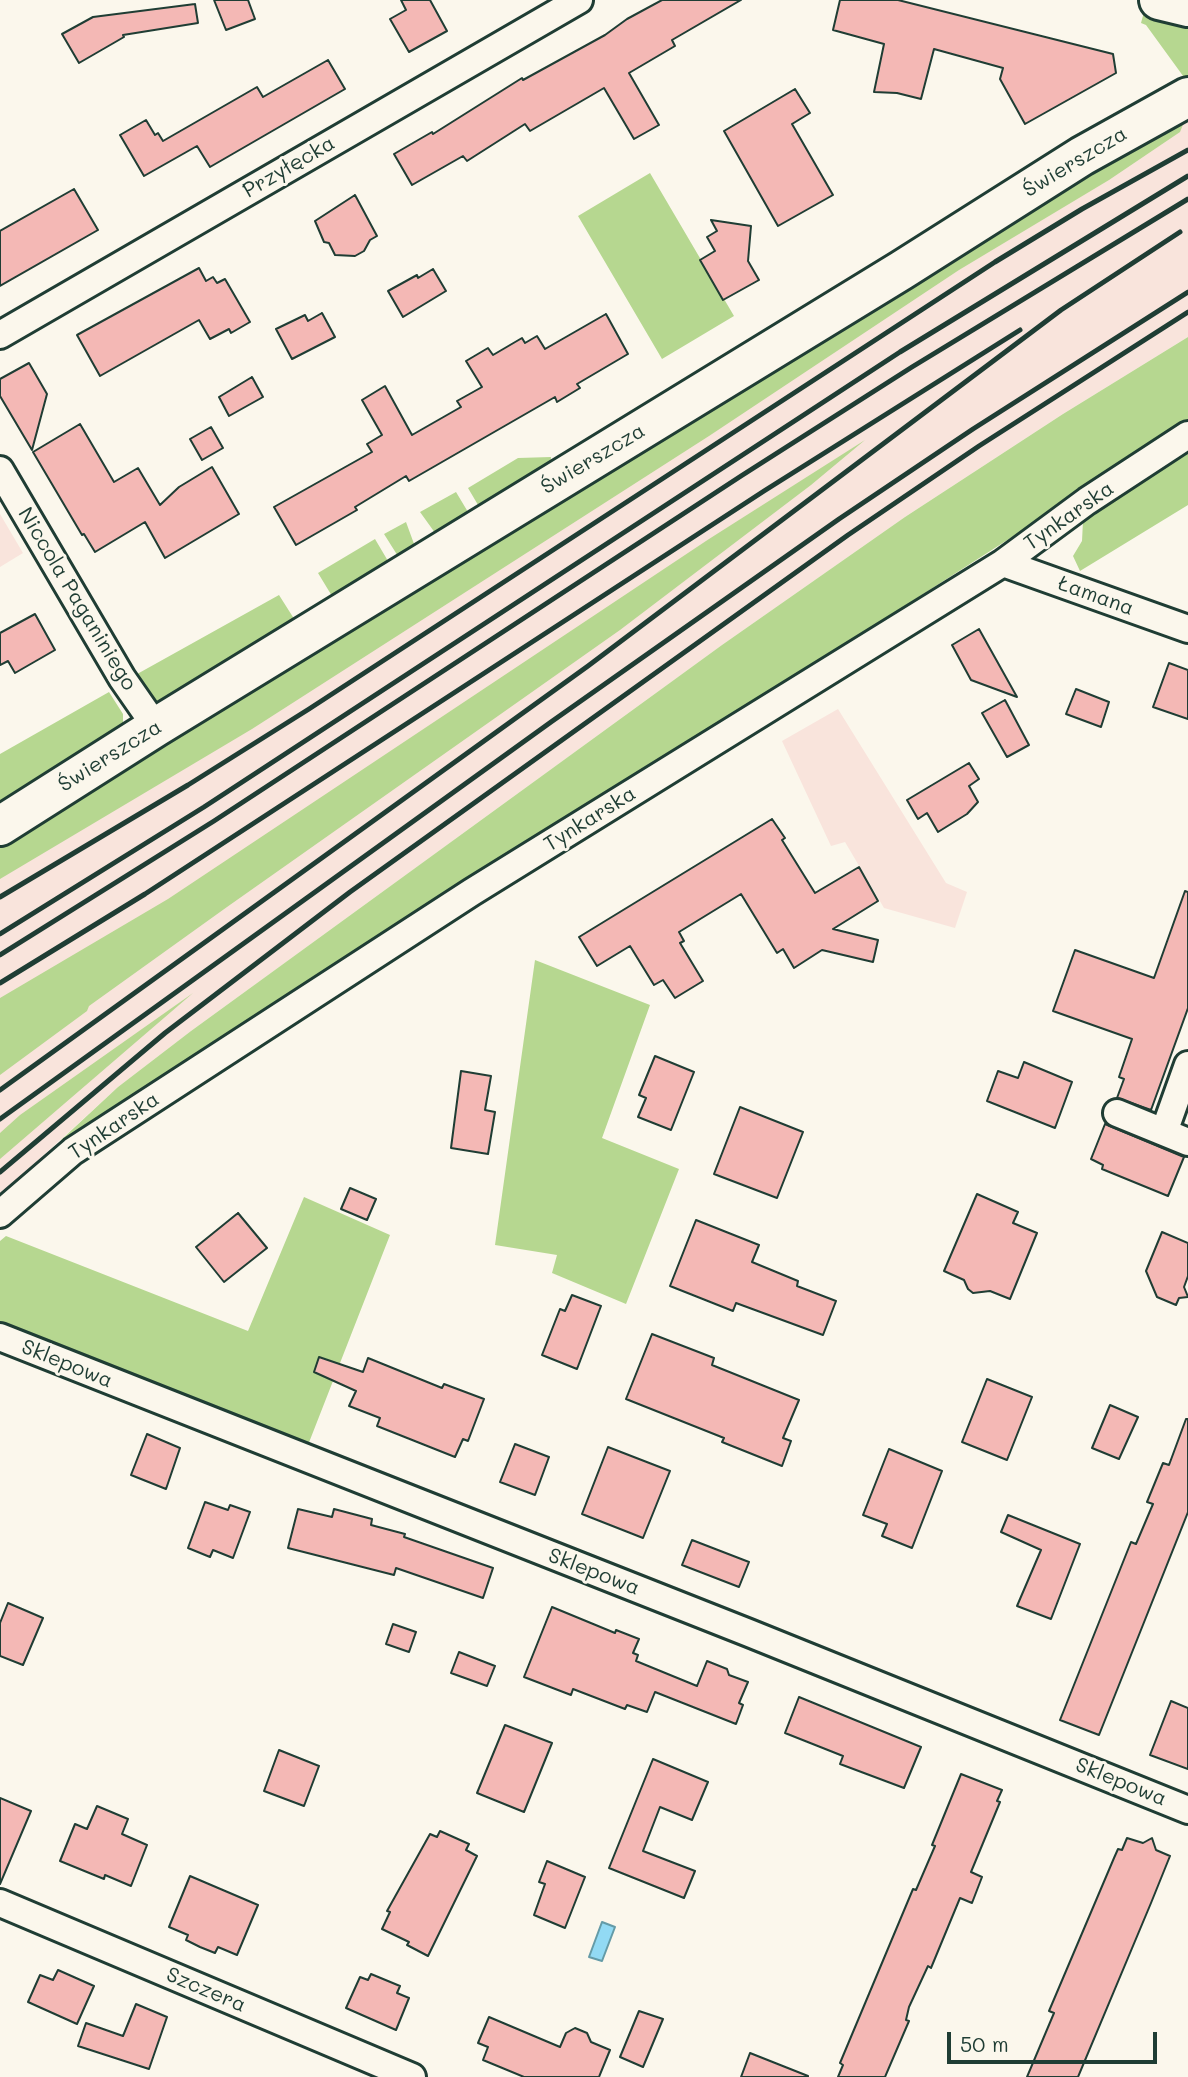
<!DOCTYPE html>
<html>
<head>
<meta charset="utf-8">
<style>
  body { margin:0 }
  #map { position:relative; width:1188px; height:2077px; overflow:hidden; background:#fbf7ec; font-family:Mali,sans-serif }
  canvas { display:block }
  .scale { position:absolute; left:947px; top:2032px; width:210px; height:32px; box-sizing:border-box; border:4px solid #1f3d34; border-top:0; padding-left:9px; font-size:21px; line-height:24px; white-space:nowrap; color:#1f3d34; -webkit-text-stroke:5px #fbf7ec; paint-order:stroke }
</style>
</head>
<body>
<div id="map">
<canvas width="1188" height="2077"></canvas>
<div class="scale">50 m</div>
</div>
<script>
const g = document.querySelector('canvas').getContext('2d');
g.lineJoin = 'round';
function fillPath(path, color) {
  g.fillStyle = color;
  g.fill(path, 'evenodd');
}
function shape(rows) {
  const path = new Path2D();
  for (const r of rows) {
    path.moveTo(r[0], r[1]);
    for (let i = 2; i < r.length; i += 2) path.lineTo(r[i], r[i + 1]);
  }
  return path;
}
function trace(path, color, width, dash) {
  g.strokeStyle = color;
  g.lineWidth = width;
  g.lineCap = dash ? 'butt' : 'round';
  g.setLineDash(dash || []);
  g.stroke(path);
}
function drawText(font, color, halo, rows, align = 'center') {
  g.font = font + ' Mali,sans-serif';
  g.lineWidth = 6;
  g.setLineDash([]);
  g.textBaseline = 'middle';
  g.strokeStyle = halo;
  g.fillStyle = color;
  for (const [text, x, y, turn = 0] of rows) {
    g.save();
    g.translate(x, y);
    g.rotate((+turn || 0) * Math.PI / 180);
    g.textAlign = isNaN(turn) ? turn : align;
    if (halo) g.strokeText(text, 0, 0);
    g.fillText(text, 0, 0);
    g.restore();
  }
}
fillPath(shape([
  [1188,120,1188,337,1063,414,905,517,722,645,191,1031,118,1087,0,1195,0,851],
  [0,514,23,553,0,567],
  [838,709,946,883,967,892,955,928,884,908,845,842,831,846,782,741]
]), '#f9e4dc');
fillPath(shape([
  [1144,12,1185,25,1188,29,1188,78,1186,80,1146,25,1141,23],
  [1188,114,1188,120,1184,122,1180,132,1109,180,959,270,709,436,252,729,0,879,0,844,1021,208],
  [650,173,734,316,662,359,578,216],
  [1188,337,1188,424,65,1145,61,1140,118,1087,191,1031,722,645,905,517,1063,414],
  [865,440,811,485,620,630,227,907,89,1006,87,1011,0,1075,0,998,168,899,709,539],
  [1188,451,1188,505,1080,571,1073,556,1082,541,1083,521,1094,511],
  [551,457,550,468,481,510,468,488,518,458],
  [456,492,471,517,438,537,420,512],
  [406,522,417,552,401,561,384,534],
  [375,539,388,561,385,571,335,601,318,573],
  [279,595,298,625,158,705,150,702,130,678],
  [109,692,123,714,123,724,115,738,0,806,0,754],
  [535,960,650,1005,602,1138,679,1169,626,1304,552,1273,557,1255,495,1245],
  [193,993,0,1159,0,1133,20,1115],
  [304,1197,390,1235,308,1445,0,1323,0,1241,6,1236,248,1331]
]), '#b6d790');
const water = shape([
  [602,1922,615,1927,602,1961,589,1957,602,1922]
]);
fillPath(water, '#92daf4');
trace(water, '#649ba7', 2);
const building = shape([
  [214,0,248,0,255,19,226,30,214,0],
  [401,0,430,0,447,31,409,52,390,19,406,10,401,0],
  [662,0,741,0,672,40,675,46,629,73,659,125,634,139,604,88,530,131,525,124,467,161,463,156,412,185,394,154,432,132,433,134,522,78,523,80,605,35,627,19,662,0],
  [840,0,898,0,1113,54,1116,73,1025,124,1000,79,1003,68,934,49,921,99,897,93,874,92,884,44,833,30,840,0],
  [195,4,198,23,123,35,124,37,79,63,62,34,93,17,195,4],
  [328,60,345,89,210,167,197,146,144,176,120,135,146,120,155,135,158,133,163,141,257,87,263,97,328,60],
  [795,89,810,113,792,124,833,195,778,226,724,131,795,89],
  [74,189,98,230,0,286,0,231,74,189],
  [355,195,377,236,370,240,364,251,355,256,335,255,329,243,324,242,315,221,355,195],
  [711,220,751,226,748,261,759,280,723,300,700,260,715,251,707,237,717,231,711,220],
  [199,268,206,281,213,277,217,283,225,279,250,322,231,333,229,329,210,339,199,320,100,376,77,335,199,268],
  [433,269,446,291,403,317,388,291,417,275,418,278,433,269],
  [322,313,335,337,292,359,276,329,305,315,308,321,322,313],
  [606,314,628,354,577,384,580,388,557,402,555,397,409,481,406,476,355,507,357,510,296,545,274,507,372,452,367,444,382,435,362,400,385,386,412,435,461,407,457,401,482,387,466,361,488,348,493,355,522,338,525,343,537,336,545,349,606,314],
  [29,363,47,394,32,450,0,396,0,379,29,363],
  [252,377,263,397,229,416,219,397,252,377],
  [80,424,114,482,138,468,160,505,179,487,212,467,239,514,165,558,145,522,95,552,84,534,82,535,33,452,80,424],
  [211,427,223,448,202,460,190,439,211,427],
  [35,614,55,650,15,673,8,661,0,665,0,633,35,614],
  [979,629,1017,697,971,680,952,645,979,629],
  [1169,663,1188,670,1188,719,1153,707,1169,663],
  [1076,689,1109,702,1101,727,1066,714,1076,689],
  [1005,700,1029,745,1007,757,982,713,1005,700],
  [969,763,979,779,969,786,978,802,967,814,938,832,927,813,918,819,907,800,969,763],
  [772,819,785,838,782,840,815,893,859,867,878,901,833,929,878,940,873,962,822,950,794,968,783,949,777,953,741,894,679,932,684,941,680,943,703,981,675,998,663,980,654,985,630,946,597,966,579,937,772,819],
  [1185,891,1188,892,1188,1008,1151,1110,1117,1098,1124,1079,1119,1077,1132,1039,1053,1011,1075,950,1154,978,1185,891],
  [655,1056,694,1072,671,1130,638,1117,646,1098,639,1095,655,1056],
  [1024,1062,1072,1082,1055,1128,987,1101,998,1071,1018,1078,1024,1062],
  [461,1071,491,1076,485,1110,495,1112,488,1154,451,1148,461,1071],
  [740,1107,803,1132,777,1198,714,1174,740,1107],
  [1105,1124,1184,1157,1168,1196,1102,1169,1103,1165,1091,1159,1105,1124],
  [350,1188,376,1199,367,1220,341,1209,350,1188],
  [977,1194,1018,1212,1013,1223,1037,1233,1010,1299,990,1291,973,1293,968,1289,964,1280,944,1271,977,1194],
  [238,1213,267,1248,224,1282,196,1247,238,1213],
  [696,1220,759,1245,752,1262,798,1281,797,1286,836,1301,823,1335,736,1303,733,1311,670,1286,696,1220],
  [1162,1232,1188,1243,1188,1276,1184,1287,1188,1297,1179,1298,1176,1305,1157,1297,1146,1271,1162,1232],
  [572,1295,601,1306,577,1369,542,1355,560,1309,565,1311,572,1295],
  [652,1334,714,1358,712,1365,799,1400,783,1438,791,1441,782,1466,722,1442,724,1438,626,1399,652,1334],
  [319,1357,363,1372,368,1358,442,1388,444,1384,484,1399,468,1441,463,1439,455,1457,377,1426,380,1418,349,1406,356,1391,314,1372,319,1357],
  [987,1379,1032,1397,1007,1460,962,1442,987,1379],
  [1110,1405,1138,1417,1119,1459,1092,1448,1110,1405],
  [1186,1419,1188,1419,1188,1512,1099,1735,1060,1720,1131,1542,1136,1544,1153,1504,1147,1502,1163,1463,1169,1465,1186,1419],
  [147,1434,180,1448,166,1489,131,1475,147,1434],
  [515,1444,549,1457,535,1495,500,1482,515,1444],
  [608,1447,670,1471,643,1538,582,1514,608,1447],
  [889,1449,942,1471,912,1548,882,1536,887,1524,863,1515,889,1449],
  [205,1502,228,1510,230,1505,250,1512,233,1558,213,1550,210,1557,188,1548,205,1502],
  [298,1509,332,1517,334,1509,372,1519,371,1525,405,1534,404,1537,493,1568,483,1598,396,1568,394,1575,288,1548,298,1509],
  [1008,1515,1080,1544,1051,1619,1017,1606,1041,1550,1001,1532,1008,1515],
  [692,1540,749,1562,739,1587,682,1565,692,1540],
  [8,1603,43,1618,23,1665,0,1656,0,1623,8,1603],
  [552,1607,615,1633,616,1630,639,1639,633,1653,638,1655,636,1661,697,1686,707,1661,727,1669,729,1675,748,1682,739,1703,743,1705,736,1724,655,1692,647,1712,627,1705,625,1709,573,1689,571,1695,524,1677,552,1607],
  [393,1624,416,1632,409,1652,386,1644,393,1624],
  [459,1652,495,1666,487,1686,451,1673,459,1652],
  [799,1697,921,1747,904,1788,840,1764,843,1756,785,1733,799,1697],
  [1171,1701,1188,1708,1188,1769,1150,1755,1171,1701],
  [505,1725,552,1743,524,1812,477,1793,505,1725],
  [279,1750,319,1766,304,1806,264,1791,279,1750],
  [653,1759,708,1782,692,1820,660,1807,643,1851,695,1871,684,1898,609,1868,653,1759],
  [961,1774,1002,1790,997,1801,1000,1802,971,1872,982,1877,972,1903,960,1898,931,1968,928,1966,909,2007,906,2020,909,2021,885,2077,838,2077,843,2065,840,2063,913,1889,916,1890,935,1846,932,1845,961,1774],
  [0,1798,31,1811,0,1884,0,1798],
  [97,1806,128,1819,122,1834,147,1845,131,1886,105,1875,104,1879,60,1861,75,1824,87,1829,97,1806],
  [440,1831,469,1844,466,1850,477,1856,428,1956,407,1945,409,1942,382,1929,390,1912,387,1911,430,1834,437,1837,440,1831],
  [1127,1838,1143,1843,1152,1838,1156,1850,1170,1856,1151,1903,1078,2077,1027,2077,1054,2013,1049,2011,1114,1858,1118,1849,1122,1850,1127,1838],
  [547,1861,585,1877,565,1928,534,1915,545,1884,539,1882,547,1861],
  [190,1876,258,1905,237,1955,218,1947,215,1953,200,1947,186,1940,188,1935,169,1927,190,1876],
  [58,1970,94,1986,77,2024,28,2002,40,1975,53,1980,58,1970],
  [371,1974,400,1986,397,1993,409,1998,396,2030,346,2008,360,1977,368,1980,371,1974],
  [136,2004,167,2017,149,2069,78,2046,86,2023,123,2036,136,2004],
  [639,2011,663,2019,643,2067,620,2057,639,2011],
  [489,2017,560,2047,566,2033,575,2028,587,2033,591,2042,610,2050,599,2077,524,2077,483,2060,488,2047,478,2043,489,2017],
  [750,2053,808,2076,808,2077,741,2077,750,2053]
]);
fillPath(building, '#f4b8b5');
trace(building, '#1f3d34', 2);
const street = shape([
  [0,335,579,0],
  [0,470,122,678,156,727],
  [1003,563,1188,629],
  [1117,1113,1188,1142],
  [1164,1132,1188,1065],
  [0,1214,73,1151,472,892,1003,563,1087,501,1188,435],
  [0,1337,749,1633,1188,1810],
  [0,1903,412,2077]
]);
const secondary = shape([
  [1159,0,1188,7],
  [0,826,156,727,902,270,1082,156,1188,97]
]);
trace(street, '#1f3d34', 32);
trace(secondary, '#1f3d34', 44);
trace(street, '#fbf7ec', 26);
trace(secondary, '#fbf7ec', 38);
trace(shape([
  [0,897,188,785,309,709,995,262,1082,209,1188,150],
  [0,934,204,807,900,352,1188,176],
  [0,955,214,821,741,476,912,367,1188,199],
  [0,983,145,894,764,491,1020,330],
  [0,1090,588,666,1061,310,1180,232],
  [0,1119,551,722,839,519,973,429,1188,292],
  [0,1172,165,1033,350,892,848,535,979,446,1188,312]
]), '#1f3d34', 5);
drawText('21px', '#1f3d34', '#fbf7ec', [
  ["Świerszcza",1075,162,-31],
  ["Przyłęcka",289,167,-30],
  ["Świerszcza",593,459,-31],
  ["Tynkarska",1069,516,-35],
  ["Łamana",1096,596,20],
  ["Niccola Paganiniego",77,599,59],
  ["Świerszcza",110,756,-32],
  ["Tynkarska",590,819,-32],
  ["Tynkarska",114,1126,-34],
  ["Sklepowa",67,1364,22],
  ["Sklepowa",594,1572,21],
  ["Sklepowa",1121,1782,22],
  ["Szczera",206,1990,23]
]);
</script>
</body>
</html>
